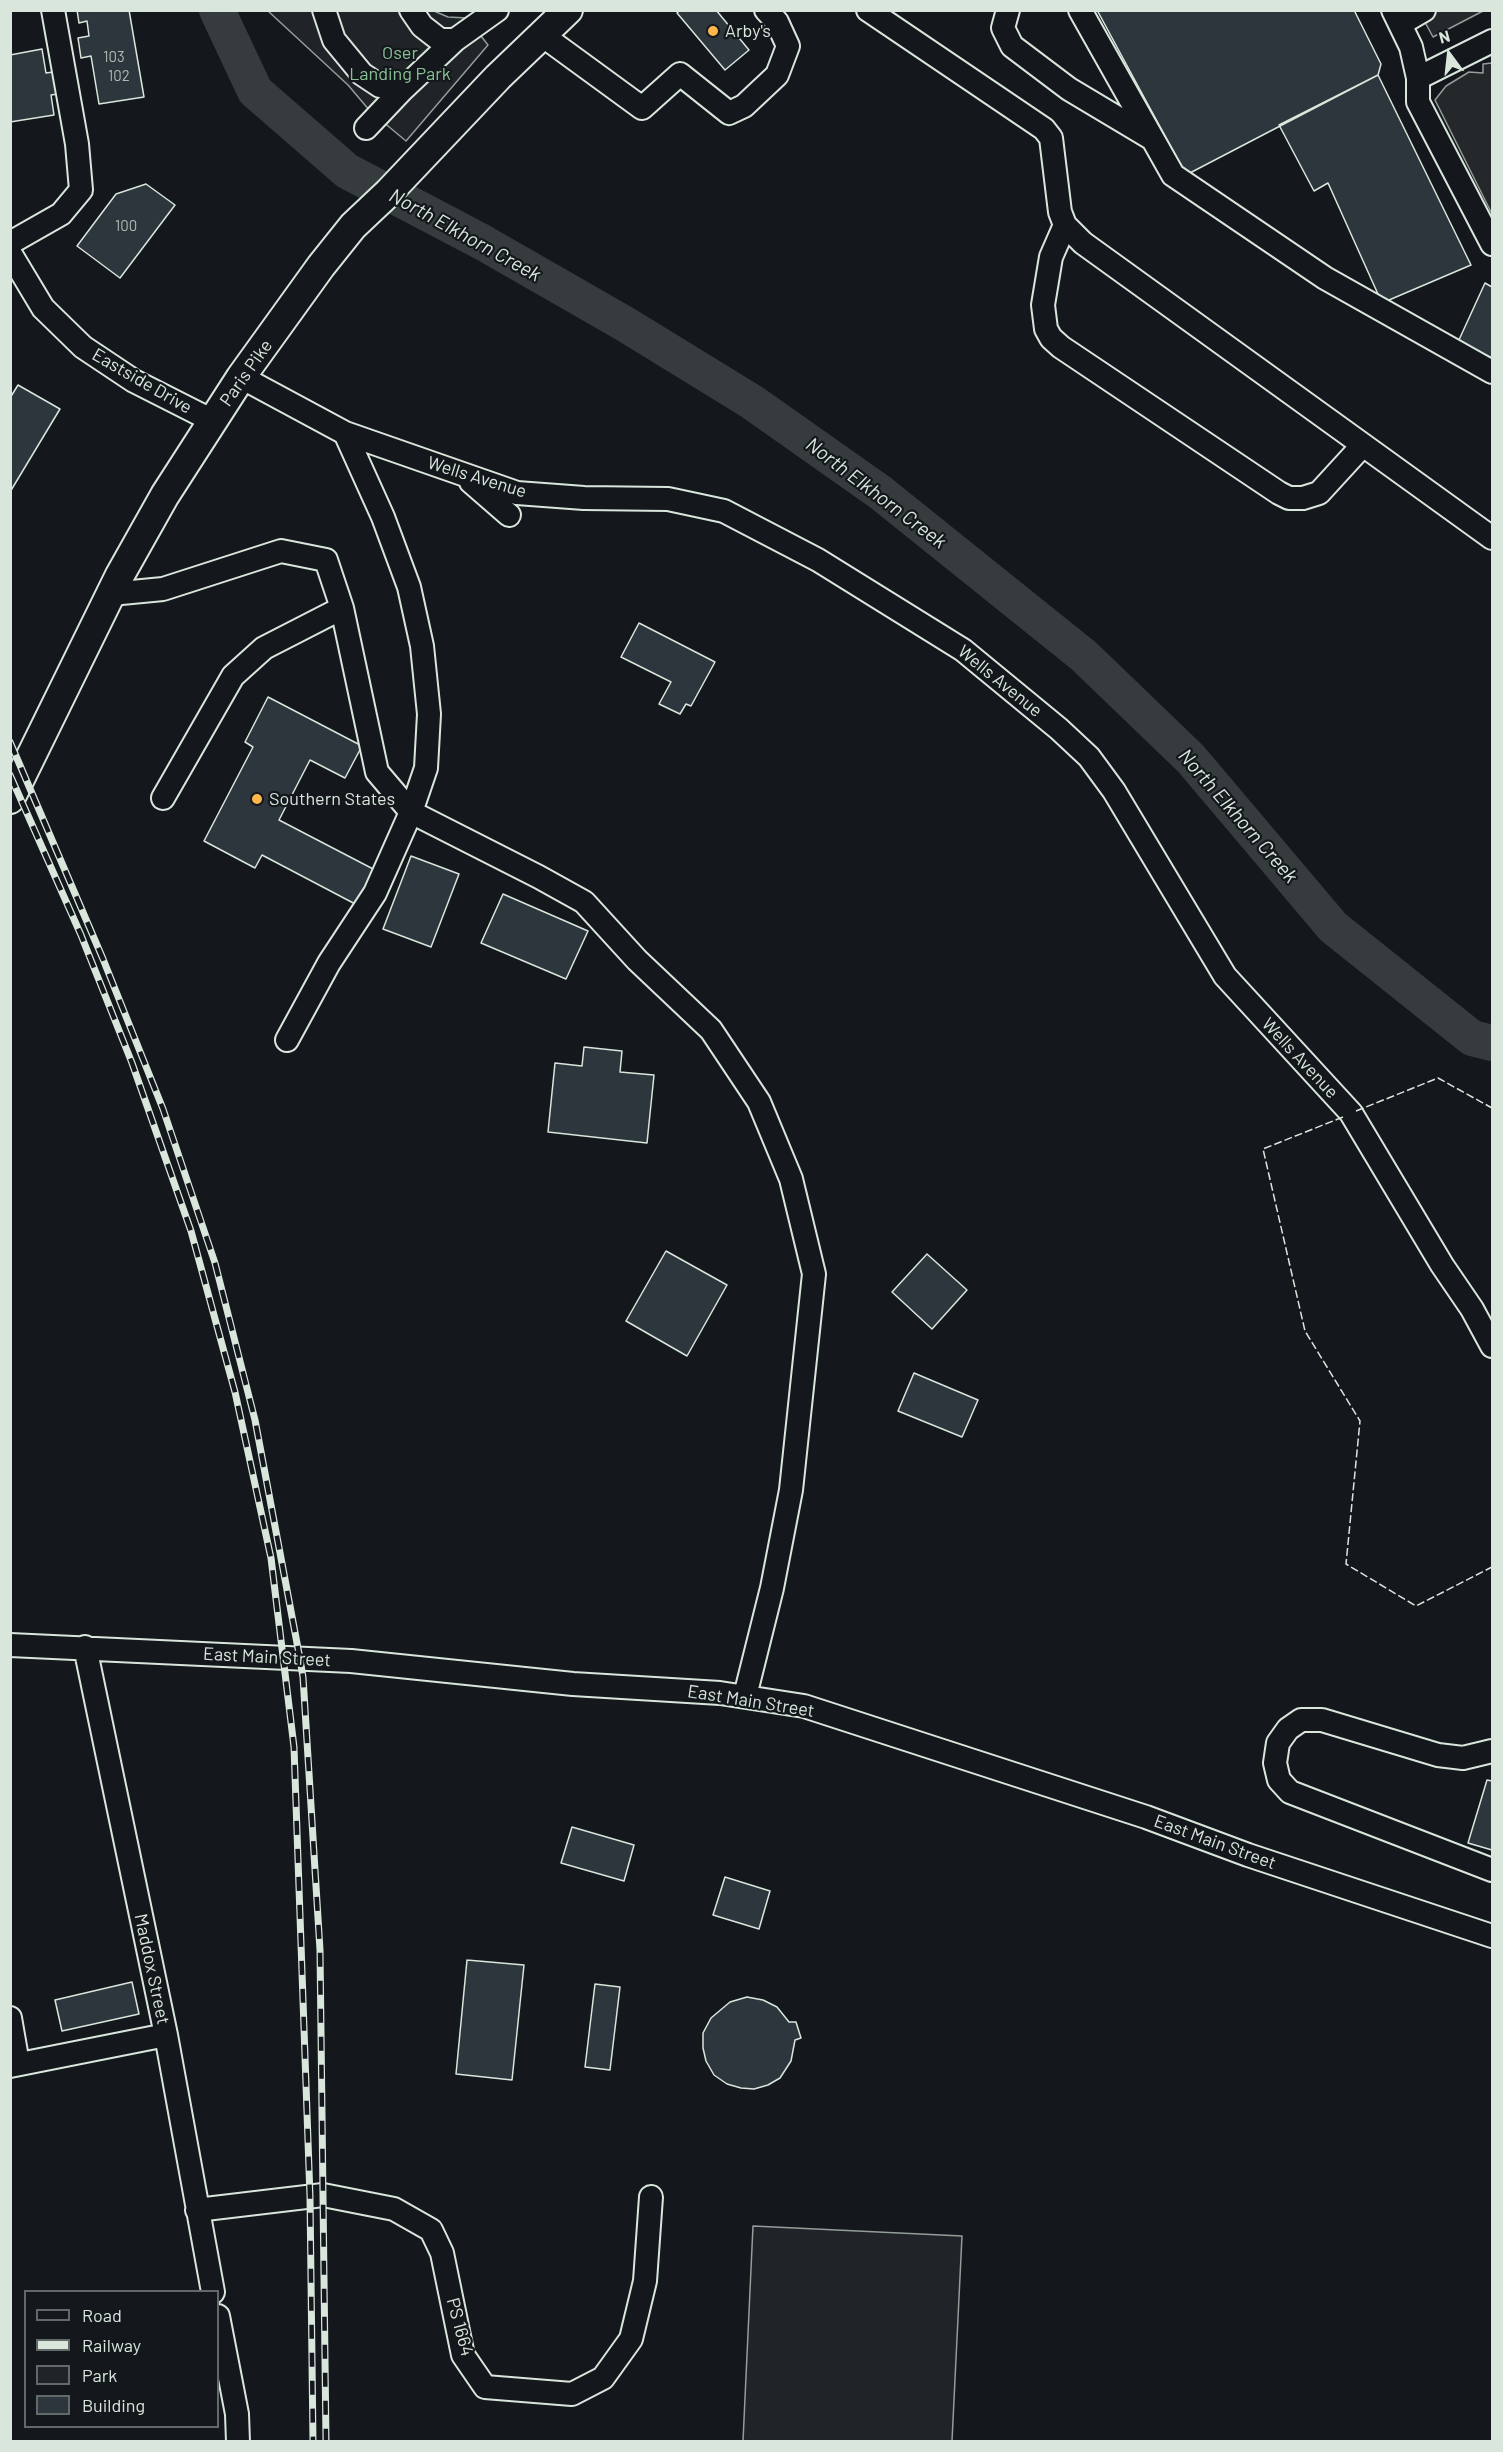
<!DOCTYPE html>
<html>
<head>
<meta charset="utf-8">
<style>
  body { margin:0 }
  #map { position:relative; width:1503px; height:2452px; overflow:hidden; background:#14181c; font-family:Barlow,sans-serif }
  canvas { display:block }
  .frame { position:absolute; inset:0; border:12px solid #d8e6dc; pointer-events:none }
  .legend { position:absolute; left:24px; top:2290px; width:195px; height:138px; box-sizing:border-box; background:#14181c; border:2px solid #626a69; margin:0; padding:8px 10px; list-style:none; font-size:18px; color:#d8e6dc }
  .legend li { display:flex; align-items:center; gap:12px; height:30px }
  .legend b { width:30px; border:2px solid #626a69 }
  .north { position:absolute; left:1419px; top:24px; width:60px; height:60px; -webkit-text-stroke:4px #14181c; paint-order:stroke; rotate:345deg; font-size:16px; font-weight:700; line-height:24px; text-align:center; color:#d8e6dc }
  .north::after { content:''; display:block; margin:auto; width:21px; height:27px; background:#d8e6dc; clip-path:polygon(50% 0,100% 100%,50% 72%,0 100%) }
</style>
</head>
<body>
<div id="map">
<canvas width="1503" height="2452"></canvas>
<div class="frame"></div>
<ul class="legend">
<li><b style="height:8px;background:#14181c"></b>Road</li>
<li><b style="height:8px;background:#d8e6dc"></b>Railway</li>
<li><b style="height:16px;background:#202428"></b>Park</li>
<li><b style="height:16px;background:#2c363c"></b>Building</li>
</ul>
<div class="north">N</div>
</div>
<script>
const g = document.querySelector('canvas').getContext('2d');
g.lineJoin = 'round';
function fillPath(path, color) {
  g.fillStyle = color;
  g.fill(path, 'evenodd');
}
function shape(rows) {
  const path = new Path2D();
  for (const r of rows) {
    path.moveTo(r[0], r[1]);
    for (let i = 2; i < r.length; i += 2) path.lineTo(r[i], r[i + 1]);
  }
  return path;
}
function trace(path, color, width, dash) {
  g.strokeStyle = color;
  g.lineWidth = width;
  g.lineCap = dash ? 'butt' : 'round';
  g.setLineDash(dash || []);
  g.stroke(path);
}
function drawText(font, color, halo, rows, align = 'center') {
  g.font = font + ' Barlow,sans-serif';
  g.lineWidth = 4.5;
  g.setLineDash([]);
  g.textBaseline = 'middle';
  g.strokeStyle = halo;
  g.fillStyle = color;
  for (const [text, x, y, turn = 0] of rows) {
    g.save();
    g.translate(x, y);
    g.rotate((+turn || 0) * Math.PI / 180);
    g.textAlign = isNaN(turn) ? turn : align;
    if (halo) g.strokeText(text, 0, 0);
    g.fillText(text, 0, 0);
    g.restore();
  }
}
const green = shape([
  [268,11,434,11,448,17,467,18,488,45,406,141,370,111,348,85,268,11],
  [753,2226,962,2236,952,2441,743,2441,753,2226]
]);
fillPath(green, '#202428');
trace(green, '#939e99', 1.5);
const parking = shape([
  [1419,11,1483,11,1433,37,1419,11],
  [1492,63,1492,214,1435,100,1446,86,1469,72,1483,73,1483,64,1492,63]
]);
fillPath(parking, '#24282b');
trace(parking, '#939e99', 1.5);
trace(shape([
  [217,10,255,91,347,171,482,242,625,324,752,402,881,493,1084,656,1191,759,1333,927,1472,1038,1492,1043]
]), '#363b3e', 36);
const building = shape([
  [77,10,129,10,144,97,99,104,91,56,81,58,78,38,89,36,87,21,79,23,77,10],
  [680,10,716,10,749,50,725,70,677,13,680,10],
  [1097,10,1354,10,1381,64,1378,75,1186,175,1097,10],
  [42,49,46,73,53,72,58,94,51,95,54,115,10,122,10,55,42,49],
  [1378,75,1471,265,1382,303,1328,183,1314,191,1279,125,1378,75],
  [146,184,175,205,120,278,77,246,116,194,146,184],
  [1485,283,1492,287,1492,358,1458,342,1485,283],
  [18,385,60,409,10,492,10,398,18,385],
  [639,623,715,662,691,706,686,704,680,714,659,704,671,682,621,657,639,623],
  [268,697,362,746,345,778,310,760,279,820,377,871,359,906,262,855,255,868,204,841,253,747,245,742,268,697],
  [411,856,459,874,431,947,383,929,411,856],
  [503,894,588,931,566,979,481,943,503,894],
  [584,1047,622,1051,620,1072,654,1075,647,1143,548,1132,555,1063,582,1066,584,1047],
  [666,1251,727,1285,687,1356,626,1321,666,1251],
  [927,1254,967,1290,932,1329,892,1292,927,1254],
  [914,1373,978,1400,962,1437,898,1411,914,1373],
  [1487,1780,1492,1781,1492,1850,1468,1843,1487,1780],
  [572,1827,634,1845,624,1881,561,1863,572,1827],
  [725,1877,770,1891,759,1929,713,1915,725,1877],
  [467,1960,524,1965,512,2080,456,2074,467,1960],
  [132,1982,139,2014,62,2031,55,2000,132,1982],
  [595,1984,620,1987,610,2070,585,2067,595,1984],
  [747,1997,763,2000,777,2007,789,2022,796,2022,801,2038,795,2040,791,2061,780,2078,768,2085,754,2089,741,2088,727,2084,714,2075,706,2061,703,2048,703,2033,711,2018,730,2002,747,1997]
]);
fillPath(building, '#2c363c');
trace(building, '#d8e6dc', 1.5);
const minor = shape([
  [324,10,334,40,362,74,380,86,402,90,455,40,497,10],
  [411,10,422,26,440,40,455,40],
  [868,10,1044,129,1051,138,1060,212,1065,225,1083,243,1492,538],
  [1008,10,1003,28,1012,46,1069,89,1151,138],
  [1080,10,1173,175,1325,278,1492,372],
  [1393,10,1411,47,1418,78,1492,41],
  [1400,24,1424,10],
  [542,35,642,108,680,74,729,113,744,106,777,75,788,46,777,22,766,10],
  [1418,78,1418,102,1492,244],
  [366,128,402,90],
  [1065,225,1051,257,1043,305,1046,329,1051,338,1061,347,1279,493,1289,498,1303,498,1319,493,1363,445],
  [10,243,61,214,81,190,77,144,53,10],
  [10,253,43,308,83,347,134,381,213,421],
  [241,377,345,433,517,493,584,498,668,499,724,511,818,560,963,650,1059,729,1089,757,1114,791,1225,976,1351,1113,1442,1265,1472,1309,1492,1346],
  [345,433,383,517,409,587,422,646,429,714,426,768,411,812,539,877,584,902,637,960,711,1030,759,1102,791,1179,814,1274,791,1490,772,1588,745,1696],
  [471,482,509,515],
  [111,594,163,589,281,551,326,560,342,608,377,772,411,812,375,893,329,963,287,1040],
  [163,798,233,676,264,648,342,608],
  [10,1645,351,1661,573,1684,720,1693,804,1706,1146,1817,1248,1855,1492,1936],
  [85,1647,166,2035,213,2292],
  [1492,1751,1463,1758,1438,1755,1322,1720,1301,1720,1288,1729,1278,1743,1275,1763,1279,1780,1290,1792,1492,1870],
  [10,2018,18,2064],
  [10,2066,166,2035],
  [197,2210,323,2195,394,2209,431,2230,442,2253,463,2355,485,2387,572,2394,603,2378,631,2339,645,2281,651,2197],
  [218,2316,237,2414,238,2442]
]);
const major = shape([
  [10,799,120,575,165,495,241,377,321,266,353,226,388,193,498,77,568,10]
]);
trace(minor, '#d8e6dc', 26);
trace(major, '#d8e6dc', 32);
trace(minor, '#14181c', 22);
trace(major, '#14181c', 28);
const rail = shape([
  [10,742,103,959,163,1109,215,1263,255,1420,300,1659,303,1677,320,1950,326,2442],
  [10,775,81,935,132,1063,191,1231,235,1392,271,1558,294,1747,310,2197,313,2442]
]);
trace(rail, '#d8e6dc', 7);
trace(rail, '#14181c', 4.5, [14]);
trace(shape([
  [1356,1111,1438,1078,1492,1108],
  [1343,1117,1263,1149,1305,1331,1360,1421,1346,1564,1416,1606,1492,1567]
]), '#d8e6dc', 1.5, [8, 3]);
for (const [x, y, r, color] of [
  [713,31,6,"#ffb74d"],
  [257,799,6,"#ffb74d"]
]) {
  const dot = new Path2D();
  dot.arc(x, y, r, 0, 2 * Math.PI);
  g.fillStyle = color;
  g.fill(dot);
  trace(dot, '#14181c', 2);
}
drawText('15px', '#adbab4', null, [
  ["103",114,57],
  ["102",119,76],
  ["100",126,226]
]);
drawText('18px', '#d8e6dc', '#14181c', [
  ["Arby's",725,31],
  ["Southern States",269,799]
], 'left');
drawText('18px', '#8ac095', '#14181c', [
  ["Oser",400,53],
  ["Landing Park",400,74]
]);
drawText('18px', '#d8e6dc', '#14181c', [
  ["Paris Pike",246,373,-55],
  ["Eastside Drive",142,381,30],
  ["Wells Avenue",477,477,17],
  ["Wells Avenue",1000,681,39],
  ["Wells Avenue",1300,1058,47],
  ["East Main Street",267,1657,3],
  ["East Main Street",751,1701,9],
  ["East Main Street",1215,1842,20],
  ["Maddox Street",152,1969,78],
  ["PS 1664",460,2327,75]
]);
drawText('italic 20px', '#d8e6dc', '#14181c', [
  ["North Elkhorn Creek",465,235,29],
  ["North Elkhorn Creek",876,493,37],
  ["North Elkhorn Creek",1238,816,49]
]);
</script>
</body>
</html>
